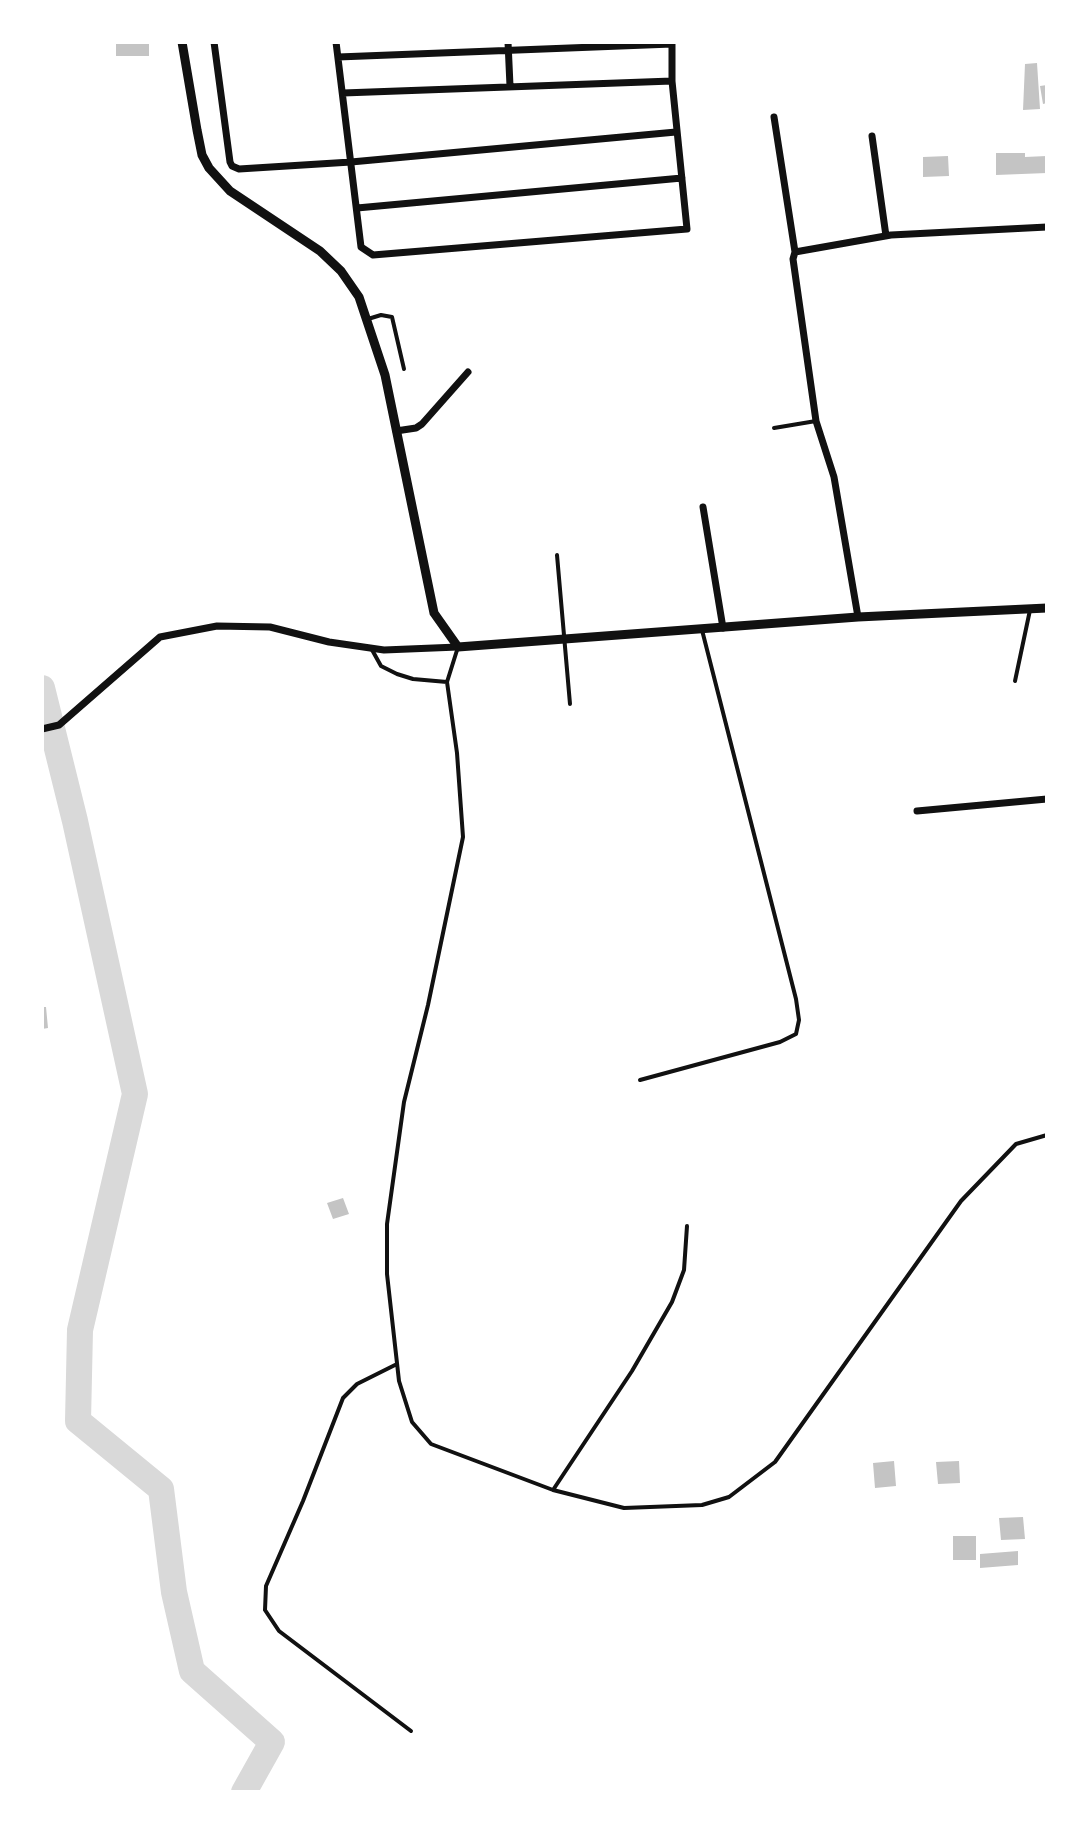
<!DOCTYPE html>
<html>
<head>
<meta charset="utf-8">
<style>
  body { margin:0 }
  #map { position:relative; width:1089px; height:1834px; overflow:hidden; background:#fff; font-family:Helvetica,sans-serif }
  canvas { display:block }
  .frame { position:absolute; inset:0; border:44px solid #fff; pointer-events:none }
</style>
</head>
<body>
<div id="map">
<canvas width="1089" height="1834"></canvas>
<div class="frame"></div>
</div>
<script>
const g = document.querySelector('canvas').getContext('2d');
g.lineJoin = 'round';
function shape(rows) {
  const path = new Path2D();
  for (const r of rows) {
    path.moveTo(r[0], r[1]);
    for (let i = 2; i < r.length; i += 2) path.lineTo(r[i], r[i + 1]);
  }
  return path;
}
function trace(path, color, width, dash) {
  g.strokeStyle = color;
  g.lineWidth = width;
  g.lineCap = dash ? 'butt' : 'round';
  g.setLineDash(dash || []);
  g.stroke(path);
}
function fillPath(path, color) {
  g.fillStyle = color;
  g.fill(path, 'evenodd');
}
trace(shape([
  [42,688,75,821,135,1094,80,1330,78,1421,161,1489,174,1592,192,1671,272,1742,244,1792]
]), '#d9d9d9', 26);
fillPath(shape([
  [116,42,149,42,149,56,116,56],
  [1037,63,1040,109,1023,110,1025,64],
  [1047,85,1047,103,1043,104,1040,86],
  [996,153,1025,153,1025,157,1047,156,1047,173,996,175],
  [948,156,949,176,923,177,923,157],
  [42,1007,46,1007,48,1028,42,1029],
  [343,1198,349,1214,333,1219,327,1203],
  [894,1461,896,1486,875,1488,873,1463],
  [959,1461,960,1483,938,1484,936,1462],
  [1023,1517,1025,1539,1001,1540,999,1518],
  [953,1536,976,1536,976,1560,953,1560],
  [1018,1551,1018,1565,980,1568,980,1554]
]), '#c4c4c4');
trace(shape([
  [368,319,381,315,392,317,404,369],
  [774,428,816,421],
  [557,555,570,704],
  [458,647,447,682,457,753,463,837,428,1005,404,1102,387,1224,387,1274,399,1381,412,1422,431,1444,553,1490,624,1508,702,1505,729,1497,775,1462,961,1201,1016,1144,1047,1135],
  [371,648,381,666,397,674,413,679,447,682],
  [1015,681,1030,610],
  [640,1080,780,1042,796,1034,799,1020,796,999,702,630],
  [397,1364,357,1384,343,1398,303,1501,266,1586,265,1610,279,1631,411,1731],
  [553,1490,632,1371,672,1302,684,1270,687,1226]
]), '#111', 4);
trace(shape([
  [214,42,230,162,232,166,239,169,351,162,676,132],
  [336,42,361,247,373,255,687,229,672,81,672,42],
  [508,42,510,86],
  [338,57,672,44],
  [343,93,672,81],
  [774,117,795,252],
  [872,136,886,236],
  [357,208,682,178],
  [396,431,416,428,422,424,468,372],
  [703,507,723,628],
  [858,617,834,477,816,421,793,259,795,252,891,235,1047,227],
  [42,729,59,725,160,637,217,626,270,627,329,642,384,650,458,647],
  [917,811,1047,799]
]), '#111', 7);
trace(shape([
  [182,42,197,130,202,155,209,168,230,191,320,251,341,271,359,297,385,375,434,613,458,647,858,617,1047,608]
]), '#111', 9);
</script>
</body>
</html>
